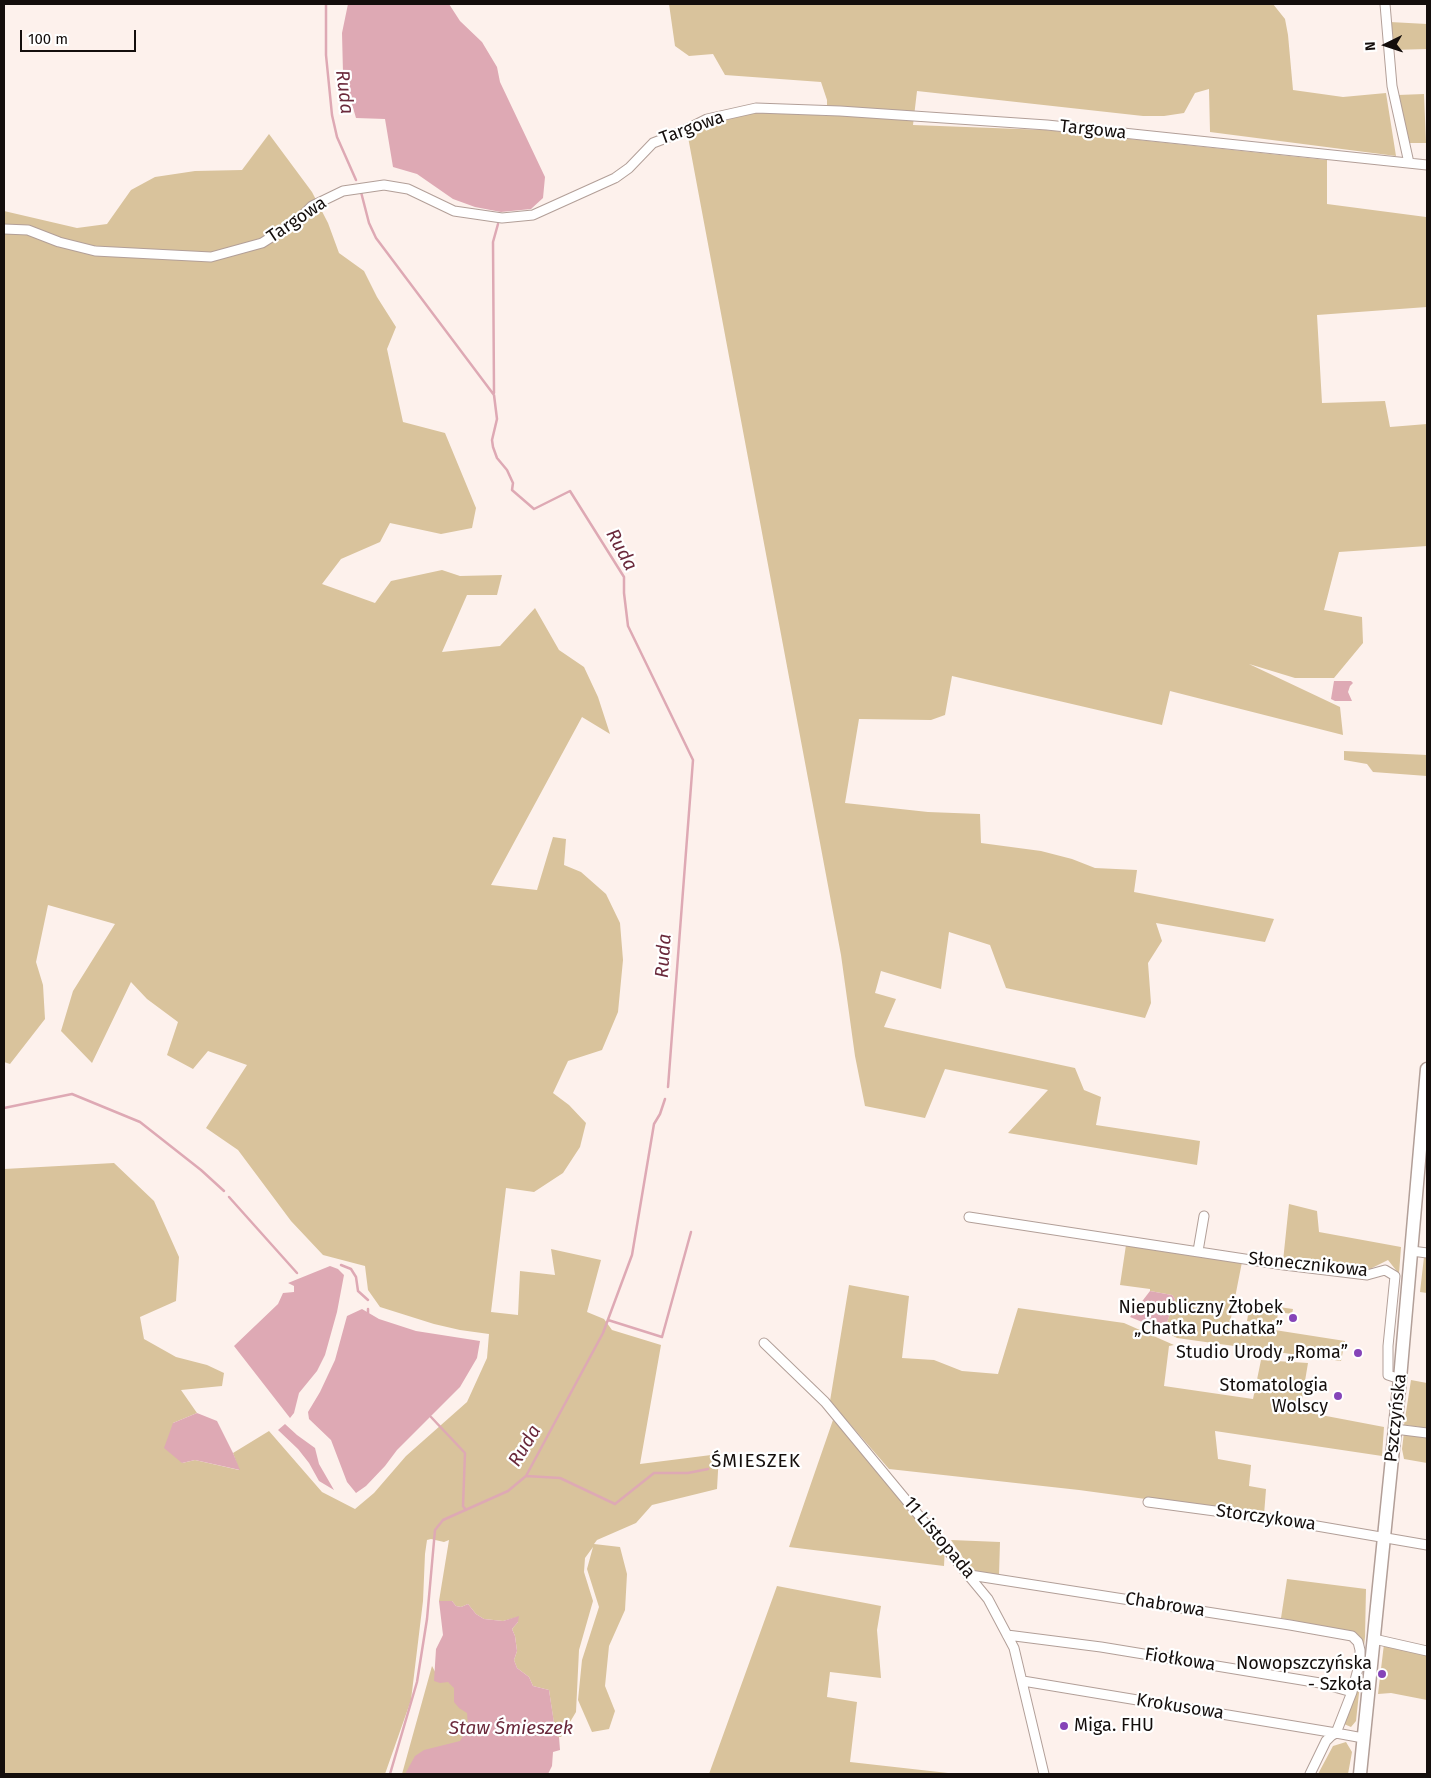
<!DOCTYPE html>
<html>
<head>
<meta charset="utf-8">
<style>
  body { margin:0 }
  #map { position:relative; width:1431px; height:1778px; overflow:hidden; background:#fdf1ec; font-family:"Fira Sans",sans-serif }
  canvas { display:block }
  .frame { position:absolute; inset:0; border:5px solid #140e0c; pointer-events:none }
  .north { position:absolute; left:1361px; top:20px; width:50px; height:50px; -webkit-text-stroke:4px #fff; paint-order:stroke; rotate:266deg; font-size:14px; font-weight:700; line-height:20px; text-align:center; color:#140e0c }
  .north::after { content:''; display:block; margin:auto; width:18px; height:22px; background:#140e0c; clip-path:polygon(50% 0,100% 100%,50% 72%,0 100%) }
  .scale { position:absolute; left:20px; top:30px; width:116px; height:22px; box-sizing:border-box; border:2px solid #140e0c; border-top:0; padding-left:6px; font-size:15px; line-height:18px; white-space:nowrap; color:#140e0c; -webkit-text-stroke:4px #fff; paint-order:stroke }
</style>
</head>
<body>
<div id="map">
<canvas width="1431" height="1778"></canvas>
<div class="frame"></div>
<div class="north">N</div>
<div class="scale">100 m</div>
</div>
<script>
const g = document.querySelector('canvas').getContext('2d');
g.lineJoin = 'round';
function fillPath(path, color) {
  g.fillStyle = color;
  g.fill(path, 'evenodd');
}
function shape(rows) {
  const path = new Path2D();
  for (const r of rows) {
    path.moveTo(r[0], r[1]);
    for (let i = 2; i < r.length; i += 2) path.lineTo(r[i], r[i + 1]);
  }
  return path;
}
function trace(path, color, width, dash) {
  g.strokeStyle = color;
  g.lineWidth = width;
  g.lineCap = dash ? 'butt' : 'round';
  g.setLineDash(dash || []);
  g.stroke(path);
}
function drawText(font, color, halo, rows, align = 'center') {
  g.font = font + ' "Fira Sans",sans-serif';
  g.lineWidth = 4.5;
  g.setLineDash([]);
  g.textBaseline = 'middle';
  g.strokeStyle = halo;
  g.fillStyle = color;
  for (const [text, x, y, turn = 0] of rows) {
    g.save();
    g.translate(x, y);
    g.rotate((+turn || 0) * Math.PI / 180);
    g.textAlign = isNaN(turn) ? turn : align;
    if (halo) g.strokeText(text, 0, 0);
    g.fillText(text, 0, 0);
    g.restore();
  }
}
fillPath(shape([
  [669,4,1273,4,1285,19,1288,35,1293,90,1343,97,1386,93,1396,156,1210,132,1209,89,1195,93,1184,113,1164,116,1143,116,917,91,913,125,1046,130,1327,160,1327,204,1426,217,1427,206,1427,307,1317,315,1322,403,1385,401,1390,427,1427,424,1427,546,1339,552,1324,610,1362,617,1363,643,1334,678,1295,678,1249,664,1340,707,1343,735,1170,691,1162,725,952,676,945,715,931,720,859,719,845,803,928,812,980,814,981,843,1041,851,1072,859,1095,868,1137,870,1134,892,1274,919,1265,942,1156,923,1162,941,1148,963,1151,1003,1145,1018,1006,988,990,945,949,932,941,989,881,971,875,993,896,999,884,1027,1075,1068,1084,1090,1101,1097,1096,1125,1200,1141,1197,1165,1008,1133,1048,1090,945,1069,925,1118,865,1106,855,1056,841,955,688,137,698,128,719,119,752,112,794,112,827,116,827,100,821,82,725,75,713,54,689,56,675,46],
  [1390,22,1427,24,1427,49,1392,50],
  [1424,94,1426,143,1409,143,1398,95],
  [269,134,312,192,328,223,339,253,364,271,377,297,396,327,387,349,403,422,445,433,476,508,472,528,441,534,390,523,380,542,341,559,322,584,375,603,391,581,442,570,460,576,502,575,497,595,467,595,442,652,500,646,535,608,559,650,584,667,598,697,610,734,582,717,491,885,537,890,553,837,566,839,564,865,581,872,606,894,620,923,623,960,618,1012,602,1050,568,1061,553,1093,569,1105,586,1123,580,1147,563,1173,534,1192,506,1188,491,1312,518,1315,520,1271,555,1275,551,1249,601,1260,587,1312,604,1319,612,1330,661,1345,640,1464,719,1454,717,1489,652,1505,636,1523,597,1540,594,1544,620,1547,627,1574,625,1610,609,1646,605,1686,615,1711,609,1729,592,1732,578,1700,582,1660,599,1607,587,1569,593,1547,585,1558,584,1572,593,1601,579,1650,576,1712,561,1737,556,1737,549,1690,533,1686,529,1677,517,1668,514,1660,517,1651,515,1636,512,1629,518,1622,518,1617,503,1621,484,1619,476,1614,468,1604,461,1607,456,1606,452,1601,439,1601,449,1540,444,1542,431,1539,427,1540,425,1554,423,1601,411,1700,385,1774,4,1774,4,1169,114,1163,154,1201,179,1257,176,1301,140,1317,144,1339,176,1357,207,1365,224,1373,222,1386,181,1390,197,1413,173,1423,182,1463,195,1460,239,1470,233,1453,269,1431,322,1492,355,1509,374,1493,406,1456,467,1402,487,1358,489,1334,460,1330,434,1324,380,1307,368,1290,365,1266,323,1255,291,1221,238,1150,206,1128,247,1065,208,1051,193,1069,167,1055,178,1022,147,999,131,982,92,1063,61,1031,73,991,115,924,48,905,36,962,43,985,45,1019,10,1064,4,1062,4,211,77,228,107,224,131,190,155,177,195,171,242,170],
  [1344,751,1427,755,1427,776,1373,772,1367,764,1344,760],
  [1289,1204,1317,1211,1319,1232,1401,1247,1399,1274,1388,1260,1368,1270,1283,1261],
  [1126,1245,1242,1262,1230,1323,1345,1341,1341,1361,1177,1338,1164,1331,1175,1299,1172,1295,1150,1291,1150,1289,1120,1285],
  [1424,1257,1427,1258,1427,1293,1420,1292],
  [849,1285,909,1296,902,1358,934,1360,962,1371,998,1374,1018,1308,1124,1323,1174,1345,1169,1346,1164,1386,1253,1399,1261,1360,1308,1363,1300,1411,1384,1427,1382,1456,1215,1431,1218,1459,1251,1465,1249,1486,1266,1489,1264,1515,1079,1490,889,1469,830,1401],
  [1250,1303,1293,1309,1292,1314,1278,1312,1277,1321,1272,1320,1272,1325,1247,1321],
  [1411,1380,1427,1383,1427,1428,1404,1425],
  [833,1420,945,1545,944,1566,789,1547],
  [1404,1432,1427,1436,1427,1463,1404,1459,1402,1449],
  [951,1540,1000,1542,999,1575,972,1571],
  [1287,1579,1366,1589,1365,1637,1356,1721,1351,1727,1344,1724,1344,1720,1362,1644,1358,1635,1281,1618],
  [777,1586,881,1606,877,1630,881,1678,830,1672,827,1697,857,1702,850,1762,957,1774,709,1774],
  [1384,1644,1427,1655,1427,1700,1391,1693,1378,1694],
  [432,1666,439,1679,458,1685,474,1730,464,1745,406,1774,402,1774],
  [1346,1742,1352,1752,1348,1774,1318,1774,1333,1746]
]), '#d9c39c');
fillPath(shape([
  [348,4,449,4,460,21,482,42,497,67,500,82,545,177,543,198,531,209,501,212,475,207,453,199,417,174,393,167,385,119,356,118,343,73,342,33],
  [1334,681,1351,681,1353,683,1350,686,1348,692,1352,701,1335,701,1331,699],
  [330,1266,338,1269,344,1275,337,1312,325,1355,317,1371,299,1393,294,1413,290,1418,234,1346,278,1304,283,1293,294,1292,294,1286,288,1283],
  [1150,1291,1172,1295,1175,1299,1164,1331,1130,1317],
  [362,1309,379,1319,416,1331,480,1341,477,1358,460,1387,397,1450,385,1466,366,1486,356,1493,347,1482,331,1440,309,1419,308,1412,320,1392,335,1360,347,1316],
  [197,1413,217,1421,233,1453,240,1470,195,1460,182,1463,164,1448,173,1423],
  [285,1424,297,1435,315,1448,319,1464,334,1490,319,1481,309,1463,298,1449,278,1430],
  [439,1601,452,1601,456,1606,461,1607,468,1604,476,1614,484,1619,503,1621,519,1616,518,1622,512,1629,515,1636,517,1651,514,1660,517,1668,529,1677,533,1686,549,1690,556,1736,559,1737,560,1750,553,1752,552,1766,548,1774,405,1774,415,1756,424,1750,460,1741,468,1727,467,1713,459,1708,454,1702,454,1688,448,1682,440,1683,434,1681,436,1649,443,1635]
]), '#dea9b4');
trace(shape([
  [326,4,326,55,332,115,337,137,356,180],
  [361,192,369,223,376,238,494,395,497,419,492,440,493,447,497,458,507,470,513,483,512,490,534,509,570,491,624,577,624,593,628,626,693,760,668,1087],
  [494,393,493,242,498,224],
  [4,1108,72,1094,140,1122,201,1170,224,1191],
  [229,1197,297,1273],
  [341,1265,351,1269,356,1277,358,1291,368,1300],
  [368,1313,368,1309],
  [608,1320,662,1337,691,1232],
  [431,1417,465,1453,463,1506,466,1510],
  [526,1476,560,1478,615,1504,654,1473,688,1473,708,1469],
  [390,1774,417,1682,427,1619,435,1530,443,1520,508,1491,526,1476,603,1333,632,1255,654,1124,660,1114,665,1099]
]), '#dea9b4', 2.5);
const street = shape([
  [1385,4,1392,86,1409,163],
  [4,229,28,230,59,242,95,251,211,257,262,243,297,221,312,206,343,191,384,185,408,189,454,211,502,218,533,215,615,178,629,168,653,143,679,133,707,119,756,108,840,111,1047,125,1427,165],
  [969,1217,1284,1265,1367,1275,1385,1270,1395,1276,1388,1346,1388,1375,1400,1379],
  [1198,1251,1204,1216],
  [1412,1251,1427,1253],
  [764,1343,825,1402,988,1599,1014,1648,1044,1774],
  [1395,1429,1427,1433],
  [1148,1502,1282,1520,1427,1545],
  [970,1575,1290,1625,1352,1636,1358,1642,1360,1650,1360,1661,1352,1692,1336,1733,1023,1681],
  [1007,1635,1101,1647,1320,1683,1352,1692],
  [1374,1639,1427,1651],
  [1310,1774,1326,1741,1331,1736,1336,1733,1363,1738]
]);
const secondary = shape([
  [1360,1774,1400,1379,1427,1069]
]);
trace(street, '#b29f98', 11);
trace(secondary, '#b29f98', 15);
trace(street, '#fff', 9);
trace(secondary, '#fff', 12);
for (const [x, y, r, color] of [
  [1293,1318,5,"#8544b8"],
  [1358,1353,5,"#8544b8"],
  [1338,1396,5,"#8544b8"],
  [1382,1674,5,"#8544b8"],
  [1064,1726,5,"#8544b8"]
]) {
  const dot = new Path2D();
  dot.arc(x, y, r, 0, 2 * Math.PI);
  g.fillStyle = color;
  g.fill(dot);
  trace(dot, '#fff', 2);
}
drawText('18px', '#140e0c', '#fff', [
  ["Targowa",692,128,-20],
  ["Targowa",1093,130,6],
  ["Targowa",297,220,-34],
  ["Słonecznikowa",1308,1265,6],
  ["Pszczyńska",1396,1418,-84],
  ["Storczykowa",1266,1518,8],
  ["11 Listopada",939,1538,50],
  ["Chabrowa",1165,1605,9],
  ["Fiołkowa",1180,1660,9],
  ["Krokusowa",1180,1707,9]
]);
drawText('18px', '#140e0c', '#fff', [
  ["Niepubliczny Żłobek",1283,1308],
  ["„Chatka Puchatka”",1283,1329],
  ["Studio Urody „Roma”",1348,1353],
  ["Stomatologia",1328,1386],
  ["Wolscy",1328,1407],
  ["Nowopszczyńska",1372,1664],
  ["- Szkoła",1372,1685],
  ["Miga. FHU",1074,1726,"left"]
], 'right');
drawText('italic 19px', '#6a293b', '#fff', [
  ["Ruda",344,92,83],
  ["Ruda",621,550,61],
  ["Ruda",664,956,-86],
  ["Ruda",525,1446,-59],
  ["Staw Śmieszek",511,1729]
]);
g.letterSpacing = '1px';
drawText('19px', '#140e0c', '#fff', [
  ["ŚMIESZEK",756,1462]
]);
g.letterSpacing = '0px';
</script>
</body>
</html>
